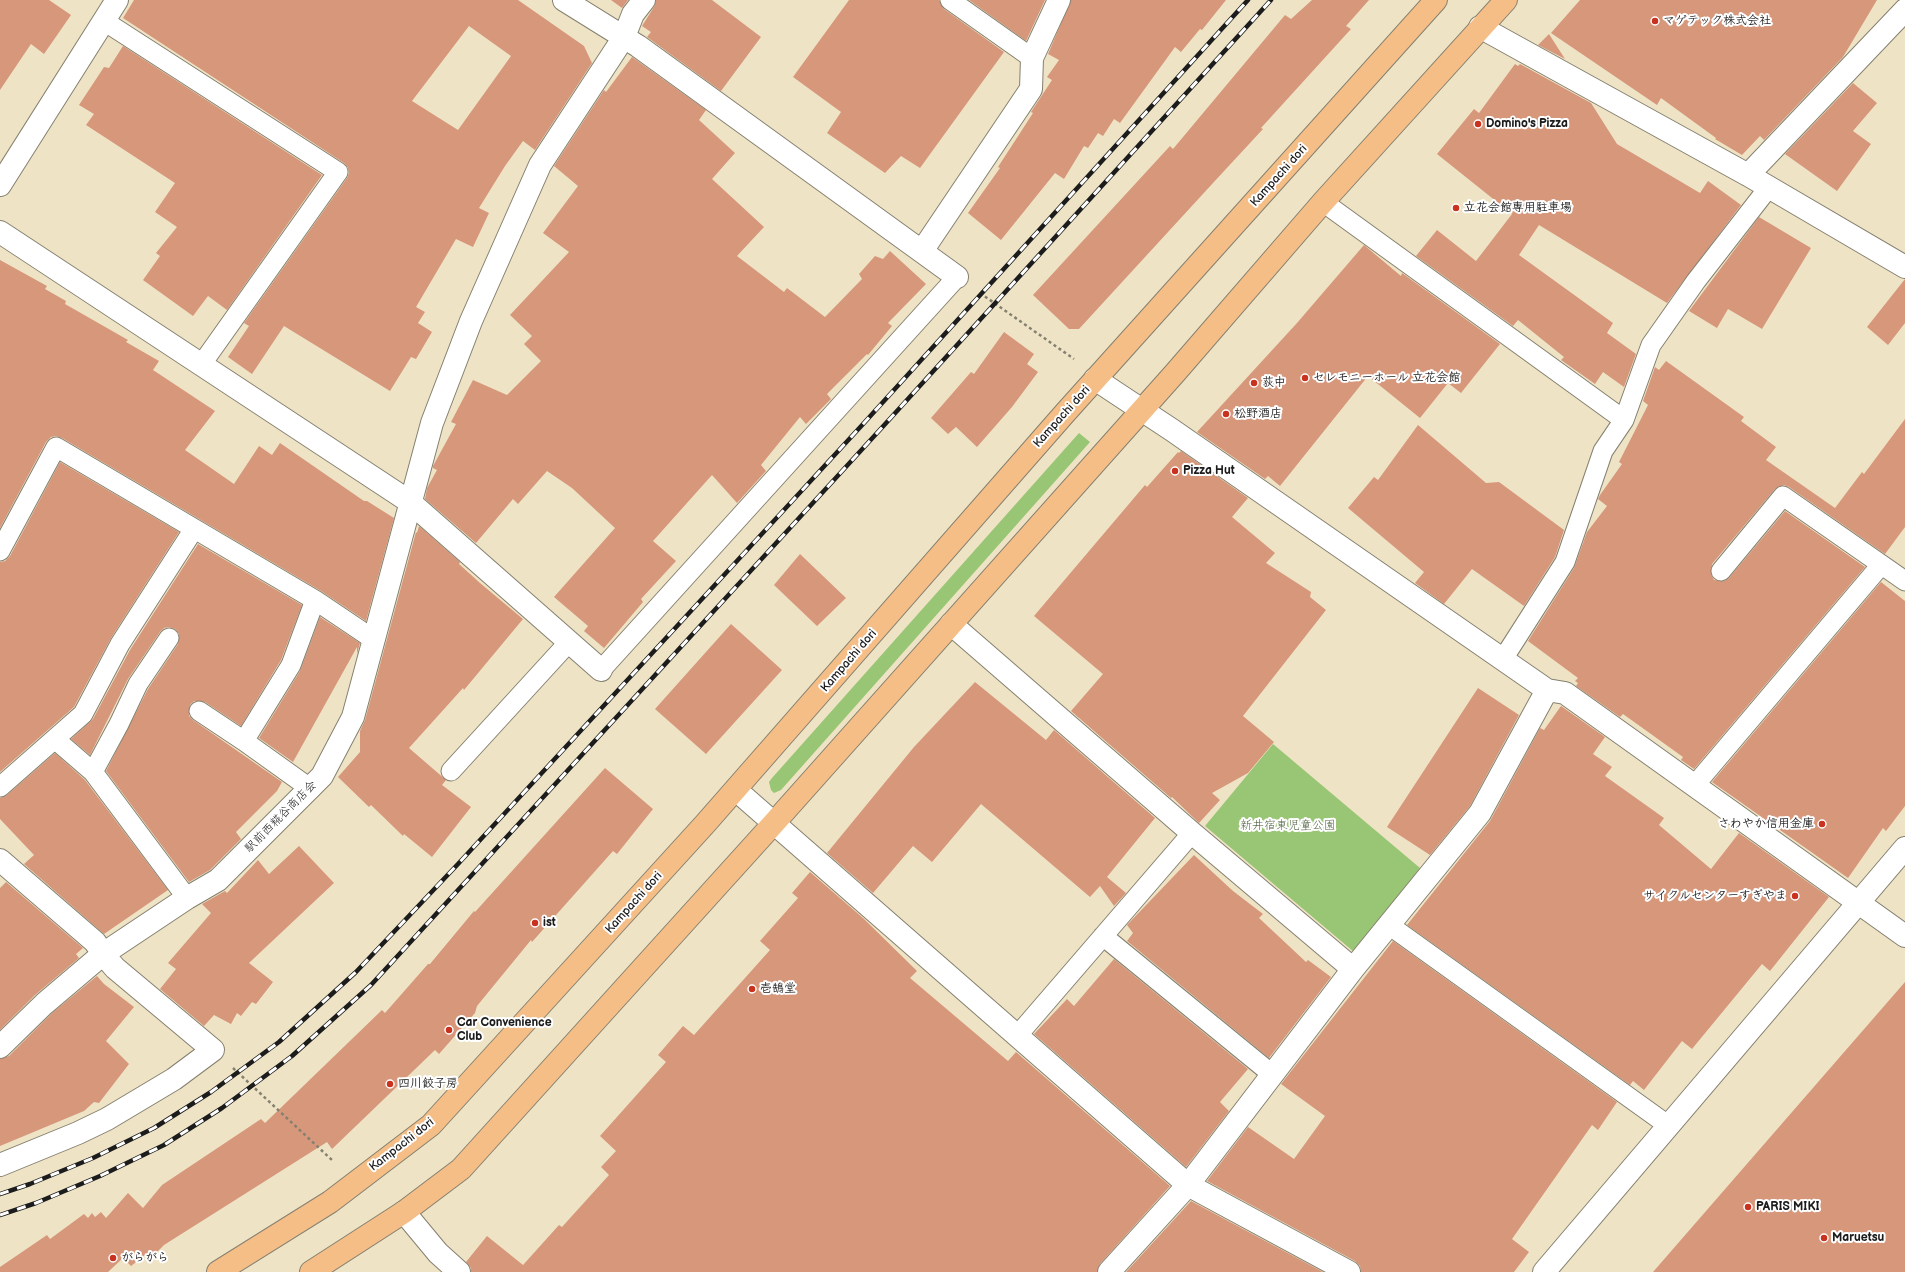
<!DOCTYPE html>
<html>
<head>
<meta charset="utf-8">
<style>
  body { margin:0 }
  canvas { display:block; background:#eee3c5 }
</style>
</head>
<body>
<canvas width="1905" height="1272"></canvas>
<script>
const g = document.querySelector('canvas').getContext('2d');
g.lineJoin = 'round';
function fillPath(path, color) {
  g.fillStyle = color;
  g.fill(path, 'evenodd');
}
function shape(rows) {
  const path = new Path2D();
  for (const r of rows) {
    path.moveTo(r[0], r[1]);
    for (let i = 2; i < r.length; i += 2) path.lineTo(r[i], r[i + 1]);
  }
  return path;
}
function trace(path, color, width, dash) {
  g.strokeStyle = color;
  g.lineWidth = width;
  g.lineCap = dash ? 'butt' : 'round';
  g.setLineDash(dash || []);
  g.stroke(path);
}
function drawText(font, color, halo, rows, align = 'center') {
  g.font = font + ' "Balsamiq Sans","Klee One",sans-serif';
  g.lineWidth = 4;
  g.setLineDash([]);
  g.textBaseline = 'middle';
  g.strokeStyle = halo;
  g.fillStyle = color;
  for (const [text, x, y, turn = 0] of rows) {
    g.save();
    g.translate(x, y);
    g.rotate((+turn || 0) * Math.PI / 180);
    g.textAlign = isNaN(turn) ? turn : align;
    if (halo) g.strokeText(text, 0, 0);
    g.fillText(text, 0, 0);
    g.restore();
  }
}
fillPath(shape([
  [1079,433,1090,442,781,790,774,793,771,790,769,782,772,778],
  [1273,744,1420,868,1354,952,1205,826]
]), '#98c674');
fillPath(shape([
  [0,0,49,0,71,15,44,54,31,44,0,90],
  [134,0,518,0,584,46,592,63,535,150,523,141,505,166,479,208,489,213,473,247,456,239,416,307,425,312,418,323,432,332,416,359,411,357,390,391,284,326,252,374,228,357,249,326,244,323,347,178,349,173,348,168,344,163,123,18],
  [469,26,511,56,458,130,412,101],
  [611,0,628,0,622,8],
  [656,0,712,0,761,37,721,91,647,37,651,32,642,26,654,7],
  [849,0,939,0,944,9,1004,52,920,168,901,156,885,173,827,133,841,112,793,77],
  [969,0,1045,0,1026,41],
  [1071,0,1226,0,1202,30,1200,29,1181,52,1175,47,1120,123,1114,119,1103,136,1098,133,1088,148,1084,146,1064,179,1055,173,1001,240,968,213,1000,168,998,167,1033,113,1031,112,1052,80,1047,77,1059,60,1048,54],
  [1312,0,1369,0,1346,26,1351,29,1261,128,1263,129,1213,183,1079,329,1069,329,1033,295,1170,146,1173,149,1285,15,1291,19],
  [1580,0,1877,0,1843,57,1764,140,1760,136,1742,155,1715,139,1716,138,1661,98,1657,105,1551,33],
  [1549,34,1565,59,1538,45],
  [123,46,322,175,227,310,208,296,193,316,143,280,160,256,156,253,177,227,155,212,175,183,86,125,94,114,79,105,104,67,109,68],
  [632,57,706,110,699,120,735,153,712,179,764,227,737,256,784,292,787,288,825,317,862,279,859,274,875,256,883,259,890,251,926,284,888,323,892,326,868,355,867,354,827,394,831,399,806,424,800,417,761,465,766,471,737,503,712,475,653,541,676,561,641,599,643,602,604,648,584,631,588,626,554,597,615,528,572,488,547,471,518,504,513,499,476,543,425,499,427,488,437,470,433,468,433,466,456,424,451,422,473,380,507,395,541,361,524,344,532,336,510,315,569,252,543,233,578,186,554,166,604,90,606,92],
  [1515,64,1518,66,1520,64,1591,103,1617,144,1700,193,1708,181,1741,205,1667,303,1539,225,1519,255,1613,323,1607,333,1636,354,1624,387,1603,372,1595,384,1561,360,1564,357,1518,320,1513,326,1416,256,1437,230,1476,261,1512,214,1437,154,1474,109,1479,113],
  [1853,83,1877,103,1853,131,1871,144,1837,191,1785,154],
  [1759,217,1811,248,1762,329,1728,309,1717,328,1689,311],
  [1364,245,1401,276,1402,273,1500,344,1461,393,1448,383,1420,418,1368,376,1280,486,1268,476,1265,479,1197,432,1297,323],
  [0,260,47,286,45,289,66,301,65,304,128,340,126,342,159,361,153,370,215,411,185,450,234,484,259,446,272,455,280,443,364,501,367,501,394,518,366,621,321,591,62,438,56,436,51,437,46,442,0,528],
  [1905,279,1905,323,1888,345,1867,327],
  [1004,332,1034,354,1027,364,1038,372,1012,407,977,447,956,427,948,434,931,418,971,372,974,374],
  [1666,361,1744,417,1741,421,1776,447,1766,460,1835,508,1862,472,1864,474,1905,419,1905,527,1885,554,1789,487,1784,485,1775,489,1712,564,1711,574,1714,580,1724,581,1729,578,1785,511,1865,567,1694,769,1681,760,1683,757,1623,714,1620,717,1576,686,1578,683,1575,681,1578,678,1528,641,1574,568,1587,532,1607,506,1598,499,1600,495,1622,464,1619,462,1648,405,1643,401,1655,367,1659,370],
  [1418,425,1486,483,1499,482,1564,530,1555,557,1524,606,1472,569,1444,604,1415,583,1424,572,1348,508,1374,477,1378,480],
  [1181,451,1248,498,1232,517,1275,553,1266,563,1311,592,1310,597,1326,610,1243,716,1274,742,1248,773,1212,793,1220,800,1199,823,1172,797,1171,798,1071,711,1103,674,1034,616,1145,485,1147,487,1178,452,1179,453],
  [60,462,179,532,111,638,74,707,0,772,0,562,5,561,10,556],
  [419,526,460,562,459,564,480,583,523,619,464,690,463,688,409,748,446,780,442,785,471,807,432,857,404,834,403,836,371,805,369,807,338,777,360,752,360,731,365,720,416,532,417,533],
  [198,544,302,605,281,660,241,726,205,702,194,701,190,705,189,716,193,720,282,782,277,791,236,832,241,839,210,870,189,882,106,771,148,689,178,644,179,634,175,629,169,627,164,628,160,632,128,679,90,755,71,739,93,719,130,650],
  [800,554,846,598,817,626,774,585],
  [1881,582,1905,601,1905,806,1886,831,1883,828,1848,878,1712,782],
  [320,617,360,643,357,654,357,647,293,762,259,738,300,671],
  [731,624,782,670,706,754,655,709],
  [975,682,1046,740,1054,730,1155,818,1107,877,1126,893,1114,906,1100,886,1090,897,981,804,932,862,913,846,873,893,827,853,914,747],
  [1478,688,1519,715,1470,806,1430,855,1387,827],
  [1561,706,1605,737,1593,754,1612,767,1605,776,1664,818,1659,825,1711,869,1739,833,1829,897,1770,971,1762,964,1692,1049,1682,1041,1644,1090,1633,1081,1630,1085,1407,925,1490,821,1540,728,1544,730],
  [55,753,85,780,168,890,104,934,24,864,34,855,0,819,0,798,7,795],
  [605,768,653,809,617,854,613,851,532,942,531,940,477,1006,475,1013,439,1054,435,1050,332,1149,327,1142,164,1245,152,1257,148,1253,131,1266,123,1258,108,1272,0,1272,0,1267,47,1235,50,1239,84,1214,88,1218,92,1213,95,1217,101,1212,106,1218,128,1193,143,1208,162,1185,261,1119,265,1123,382,1010,385,1013,428,964,430,964,474,911,475,912],
  [299,846,334,883,249,963,273,982,256,1004,252,1002,241,1016,237,1013,231,1024,214,1015,204,1026,160,989,176,969,168,963,211,913,202,904,225,891,227,893,258,860,269,874],
  [1194,855,1233,891,1263,914,1259,918,1306,962,1308,960,1331,977,1269,1058,1127,941,1133,933,1127,925],
  [810,872,863,918,917,971,910,978,1008,1061,1016,1052,1170,1186,1100,1264,1097,1272,471,1272,471,1268,466,1262,487,1236,523,1265,559,1225,562,1227,609,1175,601,1167,616,1151,600,1136,666,1062,658,1055,683,1026,694,1035,770,950,760,941,798,898,792,893],
  [6,882,83,948,76,954,79,958,35,995,0,1030,0,888],
  [1393,941,1617,1102,1598,1130,1592,1125,1512,1239,1529,1252,1514,1272,1361,1272,1360,1266,1355,1261,1207,1181,1248,1127,1294,1159,1325,1116,1281,1084],
  [1114,959,1248,1069,1220,1102,1229,1111,1186,1167,1034,1034,1067,999,1074,1006],
  [97,976,104,984,134,1007,106,1041,129,1064,99,1103,94,1102,84,1111,0,1146,0,1059,9,1056,52,1013],
  [1905,982,1905,1272,1653,1272],
  [1191,1201,1323,1272,1126,1272]
]), '#d7977b');
const service = shape([
  [950,0,1032,58],
  [104,21,338,172,201,365],
  [1323,202,1624,420],
  [0,551,56,447,315,600,373,639],
  [1721,571,1783,496,1905,581],
  [1503,659,1565,562,1603,451,1624,420,1651,345,1696,281,1769,187],
  [601,670,957,277],
  [199,711,244,741,311,789],
  [56,740,93,772,187,898],
  [244,741,291,665,315,600],
  [451,771,569,642],
  [93,772,119,724,138,684,169,638],
  [1694,786,1881,565],
  [0,787,83,714,120,644,194,529],
  [1389,925,1669,1126],
  [1103,936,1273,1075],
  [1017,1036,1192,833]
]);
const minor = shape([
  [564,0,638,46,957,277],
  [1480,27,1748,175,1905,267],
  [1748,175,1905,10],
  [0,185,117,0],
  [0,232,410,502,601,670],
  [922,251,1031,89,1032,58,1059,0],
  [1095,379,1172,430,1547,690,1565,693,1905,936],
  [951,624,1192,833,1353,969],
  [736,790,1188,1185,1349,1272],
  [0,860,95,942,103,954,115,968,213,1050,174,1079,107,1119,78,1133,0,1165],
  [0,1047,44,1004,103,954,187,898,218,880,322,776,353,717,432,423,471,321,540,165,624,37,633,14,644,0],
  [404,1212,438,1253,459,1272],
  [1109,1272,1188,1185,1353,969,1480,813,1547,690]
]);
const tertiary = shape([
  [1544,1272,1905,848]
]);
const primary = shape([
  [218,1272,330,1202,431,1125,705,824,1065,413,1436,0],
  [311,1272,404,1212,461,1169,774,823,1175,373,1323,202,1506,0]
]);
trace(service, '#858070', 21);
trace(minor, '#858070', 24);
trace(tertiary, '#858070', 24);
trace(primary, '#858070', 24);
trace(shape([
  [980,293,1074,359],
  [233,1068,333,1161]
]), '#858070', 2.5, [3, 3]);
trace(service, '#fff', 19);
trace(minor, '#fff', 22);
trace(tertiary, '#fff', 22);
trace(primary, '#f5be86', 22);
const rail = shape([
  [0,1194,30,1184,93,1158,154,1128,211,1092,279,1042,356,972,458,864,864,423,1248,0],
  [0,1215,36,1203,100,1176,164,1145,222,1108,292,1056,371,985,877,433,1271,0]
]);
trace(rail, '#1c1c1c', 4.5);
trace(rail, '#fff', 3, [9]);
for (const [x, y, r, color] of [
  [1655,21,4,"#c8321e"],
  [1478,124,4,"#c8321e"],
  [1456,208,4,"#c8321e"],
  [1305,378,4,"#c8321e"],
  [1254,383,4,"#c8321e"],
  [1226,414,4,"#c8321e"],
  [1175,471,4,"#c8321e"],
  [1822,824,4,"#c8321e"],
  [1795,896,4,"#c8321e"],
  [535,923,4,"#c8321e"],
  [752,989,4,"#c8321e"],
  [449,1030,4,"#c8321e"],
  [390,1084,4,"#c8321e"],
  [1748,1207,4,"#c8321e"],
  [1824,1238,4,"#c8321e"],
  [113,1258,4,"#c8321e"]
]) {
  const dot = new Path2D();
  dot.arc(x, y, r, 0, 2 * Math.PI);
  g.fillStyle = color;
  g.fill(dot);
  trace(dot, '#fff', 1.5);
}
drawText('bold 12px', '#1c1c1c', '#fff', [
  ["マゲテック株式会社",1663,21],
  ["Domino's Pizza",1486,124],
  ["立花会館専用駐車場",1464,208],
  ["セレモニーホール 立花会館",1313,378],
  ["荻中",1262,383],
  ["松野酒店",1234,414],
  ["Pizza Hut",1183,471],
  ["さわやか信用金庫",1814,824,"right"],
  ["サイクルセンターすぎやま",1787,896,"right"],
  ["ist",543,923],
  ["壱鵠堂",760,989],
  ["Car Convenience",457,1023],
  ["Club",457,1037],
  ["四川餃子房",398,1084],
  ["PARIS MIKI",1756,1207],
  ["Maruetsu",1832,1238],
  ["がらがら",121,1258]
], 'left');
drawText('12px', '#1c1c1c', '#fff', [
  ["Kampachi dori",1279,176,-48],
  ["Kampachi dori",1062,417,-48],
  ["Kampachi dori",849,661,-49],
  ["駅前西糀谷商店会",281,817,-45],
  ["Kampachi dori",634,903,-48],
  ["Kampachi dori",402,1145,-38]
]);
drawText('12px', '#4e603f', '#fff', [
  ["新井宿東児童公園",1288,826]
]);
</script>
</body>
</html>
